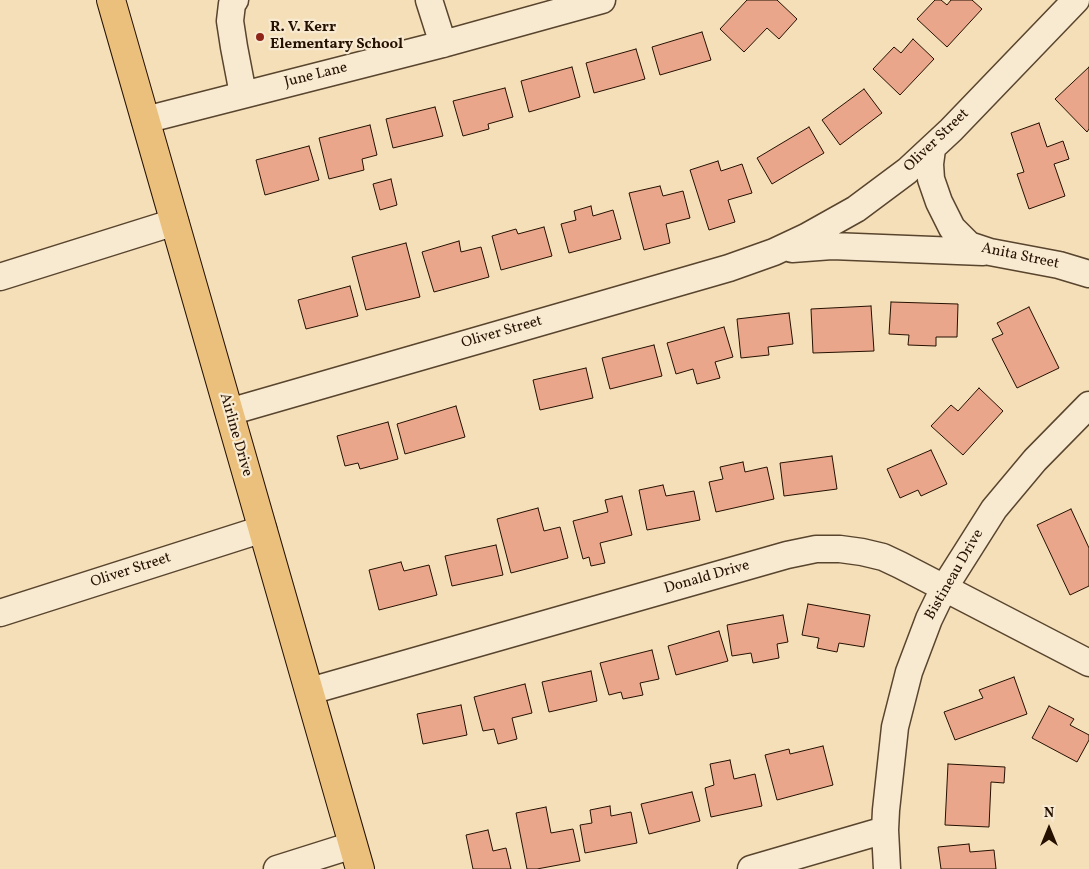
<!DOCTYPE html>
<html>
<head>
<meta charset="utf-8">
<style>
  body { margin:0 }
  #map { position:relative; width:1089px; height:869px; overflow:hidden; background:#f4dfb8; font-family:Vollkorn,serif }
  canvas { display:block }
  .north { position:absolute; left:1024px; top:804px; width:50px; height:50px; -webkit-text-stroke:4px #f8ead1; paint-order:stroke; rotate:0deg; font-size:14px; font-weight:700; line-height:20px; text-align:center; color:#251000 }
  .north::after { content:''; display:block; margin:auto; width:18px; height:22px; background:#251000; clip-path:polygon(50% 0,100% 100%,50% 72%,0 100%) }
</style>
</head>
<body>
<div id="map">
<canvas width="1089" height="869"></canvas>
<div class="north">N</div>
</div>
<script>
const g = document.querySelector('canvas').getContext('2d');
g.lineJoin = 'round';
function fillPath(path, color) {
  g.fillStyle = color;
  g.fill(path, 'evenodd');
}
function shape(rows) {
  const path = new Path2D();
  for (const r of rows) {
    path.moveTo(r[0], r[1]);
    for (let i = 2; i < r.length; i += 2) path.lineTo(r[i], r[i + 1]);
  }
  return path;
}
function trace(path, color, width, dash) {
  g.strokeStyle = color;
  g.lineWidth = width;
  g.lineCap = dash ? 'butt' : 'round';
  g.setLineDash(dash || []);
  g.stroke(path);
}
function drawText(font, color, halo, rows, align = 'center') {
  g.font = font + ' Vollkorn,serif';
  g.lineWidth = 4.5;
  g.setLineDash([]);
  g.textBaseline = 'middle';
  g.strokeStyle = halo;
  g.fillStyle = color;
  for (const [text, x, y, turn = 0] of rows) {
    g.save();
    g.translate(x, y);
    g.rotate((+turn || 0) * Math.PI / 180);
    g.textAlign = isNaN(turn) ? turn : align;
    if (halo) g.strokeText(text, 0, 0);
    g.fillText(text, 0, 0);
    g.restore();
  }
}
const building = shape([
  [747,0,777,0,797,19,779,39,767,28,744,52,720,29,747,0],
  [935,0,941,0,947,5,951,0,972,0,982,9,947,47,917,19,935,0],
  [702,32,711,60,660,75,652,47,702,32],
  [913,39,934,59,900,95,873,69,894,47,901,53,913,39],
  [636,49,645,79,594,93,586,63,636,49],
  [572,67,580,97,529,112,521,81,572,67],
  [1089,67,1089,129,1087,132,1055,99,1089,67],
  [505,88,513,117,488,124,489,129,463,136,453,101,505,88],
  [864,89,882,113,840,145,822,120,864,89],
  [435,107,443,136,393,148,386,119,435,107],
  [1039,123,1047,147,1063,141,1069,159,1054,164,1065,196,1029,209,1017,174,1024,172,1011,133,1039,123],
  [370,125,377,155,362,159,364,170,329,179,319,138,370,125],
  [809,127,824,153,772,184,757,158,809,127],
  [309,146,319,180,265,195,256,160,309,146],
  [718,161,721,171,742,164,752,193,728,200,735,222,709,230,690,170,718,161],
  [391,179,397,205,380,210,373,184,391,179],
  [660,186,663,196,683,191,690,218,666,224,670,243,644,250,629,193,660,186],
  [591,206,593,216,613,210,621,239,569,253,561,224,576,220,574,211,591,206],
  [544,227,552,256,501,270,492,236,516,229,518,234,544,227],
  [459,241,461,252,481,247,489,277,434,292,422,252,459,241],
  [406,243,420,297,366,310,352,257,406,243],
  [350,286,358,316,306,329,298,300,350,286],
  [891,302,958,304,957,337,936,337,936,346,908,345,909,335,889,334,891,302],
  [871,306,874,351,813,353,811,309,871,306],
  [1029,307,1059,368,1017,388,992,339,1003,334,997,323,1029,307],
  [789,313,793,344,768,347,769,355,741,358,737,319,789,313],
  [724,327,733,357,715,362,720,378,697,384,693,369,676,374,667,343,724,327],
  [654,345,662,376,610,389,602,358,654,345],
  [586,368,593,398,540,410,533,380,586,368],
  [979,388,1003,411,963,455,931,426,951,405,958,411,979,388],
  [456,406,465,437,405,454,397,424,456,406],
  [388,422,398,459,360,469,358,463,345,466,337,436,388,422],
  [931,450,947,484,921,496,918,490,900,498,887,469,931,450],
  [832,456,837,489,784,496,780,463,832,456],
  [743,462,745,472,767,467,774,499,716,512,709,482,723,479,720,467,743,462],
  [663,485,666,496,694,491,700,520,647,530,639,490,663,485],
  [622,496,632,535,600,543,605,563,591,566,589,557,583,559,573,521,608,512,605,500,622,496],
  [538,508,544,531,560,527,568,558,511,573,497,519,538,508],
  [1071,509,1089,548,1089,586,1070,595,1037,525,1071,509],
  [496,545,503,575,452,586,445,556,496,545],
  [401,562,404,571,429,565,437,595,379,610,369,570,401,562],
  [808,604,870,615,864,647,839,643,837,652,817,648,819,638,802,635,808,604],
  [783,615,788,642,777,644,779,658,753,663,751,653,732,656,727,625,783,615],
  [719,631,728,661,676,675,668,646,719,631],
  [652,650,659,679,640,683,643,695,623,699,621,692,609,695,600,663,652,650],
  [591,671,597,701,549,712,542,682,591,671],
  [1014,677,1027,714,955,740,944,712,983,698,979,690,1014,677],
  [525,684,532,713,512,718,517,739,498,744,494,729,483,731,474,697,525,684],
  [461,705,467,735,423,744,417,714,461,705],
  [1049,706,1074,719,1070,725,1089,735,1089,740,1077,762,1032,738,1049,706],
  [823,746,833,785,777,800,765,755,789,749,790,754,823,746],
  [730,760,734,779,755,774,762,806,711,817,705,788,714,785,710,764,730,760],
  [948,764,1005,767,1004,783,991,782,989,827,945,825,948,764],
  [692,792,700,821,649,834,641,804,692,792],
  [610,806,611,816,631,812,637,843,585,853,580,825,592,823,590,810,610,806],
  [546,807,551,833,573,829,580,861,537,869,527,869,516,813,546,807],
  [488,830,493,851,506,848,511,869,473,869,466,835,488,830],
  [969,844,970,852,994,850,996,869,941,869,938,847,969,844]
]);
fillPath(building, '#e9a68b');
trace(building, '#251000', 1);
const minor = shape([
  [235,0,232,4,230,21,234,47,243,94],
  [429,0,443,44],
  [145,120,443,44,602,0],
  [932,149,930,164,931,179,939,202,952,228,969,245,990,252,1059,265,1089,274],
  [792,249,832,246,983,252],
  [0,277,175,222],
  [229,412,729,268,774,252,806,237,856,209,907,171,951,130,1076,0],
  [0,613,263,529],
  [310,691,787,555,816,549,840,549,862,552,883,557,900,565,1089,663],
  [277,869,353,845],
  [751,869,885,830],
  [887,869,885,830,886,810,895,727,909,672,929,619,944,588,994,509,1035,460,1089,405]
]);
const major = shape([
  [111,0,360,869]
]);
trace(minor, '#59442e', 29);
trace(major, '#251000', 30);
trace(minor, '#f8ead1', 26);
trace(major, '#eac07c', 28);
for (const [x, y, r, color] of [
  [260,37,5,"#8f2418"]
]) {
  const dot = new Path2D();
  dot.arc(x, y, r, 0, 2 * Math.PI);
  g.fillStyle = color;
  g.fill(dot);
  trace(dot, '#f8ead1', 2);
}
drawText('bold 15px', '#251000', '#f8ead1', [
  ["R. V. Kerr",270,28],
  ["Elementary School",270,45]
], 'left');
drawText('15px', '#251000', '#f8ead1', [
  ["June Lane",316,76,-14],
  ["Oliver Street",937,141,-44],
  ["Anita Street",1020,257,12],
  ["Oliver Street",502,333,-16],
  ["Airline Drive",235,435,74],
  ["Oliver Street",131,571,-18],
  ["Bistineau Drive",955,575,-60],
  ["Donald Drive",707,578,-16]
]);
</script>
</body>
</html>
